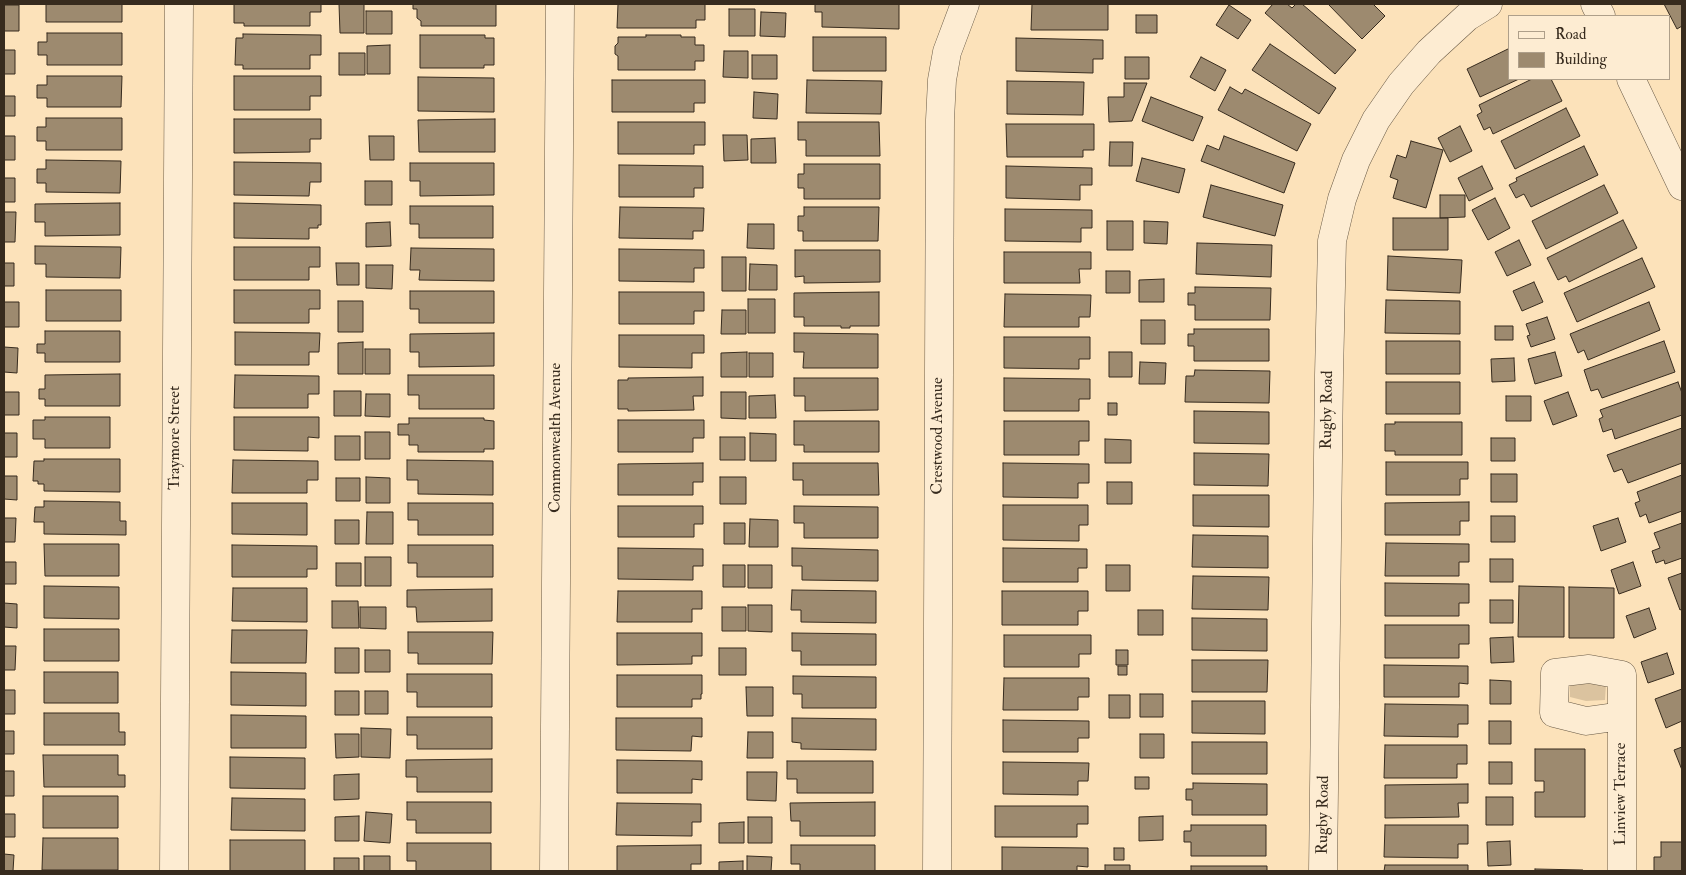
<!DOCTYPE html>
<html>
<head>
<meta charset="utf-8">
<style>
  body { margin:0 }
  #map { position:relative; width:1686px; height:875px; overflow:hidden; background:#fce2ba; font-family:"IM FELL Double Pica",serif }
  canvas { display:block }
  .frame { position:absolute; inset:0; border:5px solid #372b1e; pointer-events:none }
  .legend { position:absolute; left:1508px; top:15px; width:162px; height:65px; box-sizing:border-box; background:#fdecd2; border:1px solid #ae9f8a; margin:0; padding:6px 9px; list-style:none; font-size:15px; color:#372b1e }
  .legend li { display:flex; align-items:center; gap:10px; height:25px }
  .legend b { width:25px; border:1px solid #ae9f8a }
</style>
</head>
<body>
<div id="map">
<canvas width="1686" height="875"></canvas>
<div class="frame"></div>
<ul class="legend">
<li><b style="height:6px;background:#fdecd2"></b>Road</li>
<li><b style="height:14px;background:#9d8a6f"></b>Building</li>
</ul>
</div>
<script>
const g = document.querySelector('canvas').getContext('2d');
g.lineJoin = 'round';
function fillPath(path, color) {
  g.fillStyle = color;
  g.fill(path, 'evenodd');
}
function shape(rows) {
  const path = new Path2D();
  for (const r of rows) {
    path.moveTo(r[0], r[1]);
    for (let i = 2; i < r.length; i += 2) path.lineTo(r[i], r[i + 1]);
  }
  return path;
}
function trace(path, color, width, dash) {
  g.strokeStyle = color;
  g.lineWidth = width;
  g.lineCap = dash ? 'butt' : 'round';
  g.setLineDash(dash || []);
  g.stroke(path);
}
function drawText(font, color, halo, rows, align = 'center') {
  g.font = font + ' "IM FELL Double Pica",serif';
  g.lineWidth = 4;
  g.setLineDash([]);
  g.textBaseline = 'middle';
  g.strokeStyle = halo;
  g.fillStyle = color;
  for (const [text, x, y, turn = 0] of rows) {
    g.save();
    g.translate(x, y);
    g.rotate((+turn || 0) * Math.PI / 180);
    g.textAlign = isNaN(turn) ? turn : align;
    if (halo) g.strokeText(text, 0, 0);
    g.fillText(text, 0, 0);
    g.restore();
  }
}
fillPath(shape([
  [1590,680,1606,684,1605,700,1586,701,1570,697,1570,683]
]), '#dbc39f');
const building = shape([
  [46,4,122,4,122,22,46,22,46,4],
  [234,4,321,4,321,12,310,12,310,26,244,26,244,23,234,23,234,4],
  [339,4,364,4,364,33,340,33,339,4],
  [413,4,496,4,496,26,421,26,421,21,417,18,417,9,413,9,413,4],
  [618,4,705,4,705,20,696,20,696,28,617,28,618,4],
  [815,4,899,4,899,29,822,27,822,12,815,12,815,4],
  [1032,4,1108,4,1108,30,1031,30,1032,4],
  [1273,4,1287,4,1292,8,1296,4,1302,4,1356,50,1335,74,1265,13,1273,4],
  [1328,4,1373,4,1385,16,1362,39,1328,4],
  [1664,4,1682,4,1682,26,1677,29,1664,4],
  [4,5,19,5,19,31,4,31,4,5],
  [1229,5,1251,20,1238,39,1216,25,1229,5],
  [729,9,755,9,755,36,729,36,729,9],
  [366,11,392,11,392,34,366,34,366,11],
  [761,12,786,13,785,37,760,36,761,12],
  [1136,15,1157,15,1157,33,1136,33,1136,15],
  [47,33,122,33,122,65,47,65,47,55,38,55,38,42,47,42,47,33],
  [243,34,321,35,321,55,310,55,310,69,243,69,243,65,235,65,236,38,243,38,243,34],
  [420,35,485,35,485,38,494,38,494,65,484,65,484,68,420,68,420,35],
  [646,35,681,35,681,37,695,37,695,45,704,45,704,61,695,61,695,70,618,70,618,56,615,54,615,46,618,43,618,37,646,37,646,35],
  [813,37,886,37,886,71,813,71,813,37],
  [1016,38,1103,40,1103,59,1093,59,1093,73,1016,71,1016,38],
  [1270,44,1336,88,1319,114,1252,70,1270,44],
  [390,45,390,74,367,74,367,46,390,45],
  [1510,48,1510,79,1519,79,1480,97,1467,69,1510,48],
  [4,50,15,50,15,74,4,74,4,50],
  [724,51,748,51,748,78,723,77,724,51],
  [339,53,365,53,365,75,339,75,339,53],
  [752,55,777,55,777,79,752,79,752,55],
  [1125,57,1149,57,1149,79,1125,79,1125,57],
  [1201,57,1226,70,1215,91,1190,77,1201,57],
  [47,76,122,76,121,107,47,107,47,98,37,98,37,85,47,85,47,76],
  [234,76,321,76,321,96,310,96,310,110,234,110,234,76],
  [418,77,494,78,494,112,418,111,418,77],
  [1532,79,1551,79,1562,101,1493,134,1490,127,1484,130,1477,115,1482,112,1479,105,1532,79],
  [612,80,705,80,705,103,694,103,694,112,612,112,612,80],
  [807,80,882,81,881,114,806,113,807,80],
  [1007,81,1084,82,1083,115,1007,114,1007,81],
  [1124,83,1147,83,1132,121,1109,122,1108,97,1124,97,1124,83],
  [1230,87,1242,94,1245,89,1311,124,1297,151,1218,110,1230,87],
  [754,92,778,94,777,119,753,118,754,92],
  [4,96,15,96,15,116,4,116,4,96],
  [1151,97,1203,117,1193,141,1142,121,1151,97],
  [1566,108,1580,136,1515,169,1501,141,1566,108],
  [46,118,122,118,122,150,46,150,46,141,37,141,37,127,46,127,46,118],
  [234,119,321,119,321,139,310,139,310,152,234,153,234,119],
  [495,119,495,152,419,152,418,120,495,119],
  [618,122,705,122,705,145,694,145,694,154,618,154,618,122],
  [798,122,879,122,880,156,806,156,806,140,798,140,798,122],
  [1006,124,1094,124,1094,150,1083,150,1083,157,1007,157,1006,124],
  [1460,126,1472,151,1450,162,1438,138,1460,126],
  [723,135,747,135,748,160,724,161,723,135],
  [4,136,15,136,15,160,4,160,4,136],
  [369,136,394,136,394,160,370,160,369,136],
  [1224,136,1295,163,1284,193,1201,161,1207,145,1219,150,1224,136],
  [775,138,776,163,751,163,751,139,775,138],
  [1411,141,1443,150,1426,208,1393,198,1398,180,1390,177,1397,155,1406,158,1411,141],
  [1110,142,1133,142,1132,166,1109,166,1110,142],
  [1584,146,1598,175,1531,207,1524,194,1516,198,1509,185,1517,181,1516,178,1584,146],
  [1142,158,1185,169,1179,193,1136,181,1142,158],
  [46,160,121,161,120,193,46,192,46,183,37,183,37,169,46,169,46,160],
  [234,162,321,163,321,182,310,182,309,196,234,195,234,162],
  [410,163,494,163,494,195,420,196,420,181,410,181,410,163],
  [804,164,880,164,880,199,804,199,804,188,798,188,798,174,804,174,804,164],
  [619,165,703,166,703,188,694,188,694,197,619,197,619,165],
  [1006,166,1092,168,1092,185,1080,185,1080,200,1006,198,1006,166],
  [1482,166,1493,189,1469,201,1458,178,1482,166],
  [4,178,15,178,15,202,4,202,4,178],
  [365,181,392,181,392,205,365,205,365,181],
  [1211,185,1283,205,1275,236,1203,217,1211,185],
  [1604,185,1618,213,1546,249,1532,221,1604,185],
  [1440,195,1465,195,1465,217,1440,218,1440,195],
  [1495,198,1510,228,1488,240,1472,210,1495,198],
  [120,203,120,235,45,236,45,222,35,222,35,204,120,203],
  [234,203,321,205,321,225,318,225,318,228,309,228,309,239,234,238,234,203],
  [410,206,493,206,493,238,419,238,419,224,410,224,410,206],
  [620,207,704,208,703,231,693,231,693,239,619,238,620,207],
  [804,207,879,207,878,241,803,241,803,231,798,231,798,216,804,216,804,207],
  [1005,209,1092,210,1092,228,1081,228,1081,242,1005,241,1005,209],
  [4,212,16,212,15,242,4,242,4,212],
  [1393,218,1448,218,1448,250,1393,250,1393,218],
  [1623,220,1637,248,1569,282,1566,276,1558,280,1547,258,1623,220],
  [1107,221,1133,221,1133,250,1107,250,1107,221],
  [1144,221,1168,222,1167,244,1144,243,1144,221],
  [390,222,391,246,366,247,366,223,390,222],
  [748,224,774,224,774,249,747,248,748,224],
  [1519,240,1531,265,1507,276,1495,252,1519,240],
  [1197,243,1272,245,1271,277,1196,274,1197,243],
  [35,246,121,247,120,278,46,277,46,264,35,264,35,246],
  [234,247,320,247,320,267,309,267,309,280,234,280,234,247],
  [411,248,494,249,494,281,419,280,420,270,410,270,411,248],
  [619,249,704,250,704,268,694,268,694,282,619,281,619,249],
  [795,250,880,250,880,282,804,283,804,276,795,277,795,250],
  [1004,252,1091,252,1091,269,1079,269,1080,283,1004,283,1004,252],
  [1388,256,1462,260,1460,293,1387,290,1388,256],
  [722,257,746,257,746,291,722,291,722,257],
  [1642,258,1655,287,1577,322,1564,293,1642,258],
  [4,263,14,263,14,286,4,286,4,263],
  [336,263,359,263,359,285,337,285,336,263],
  [750,264,777,265,777,290,749,290,750,264],
  [366,265,393,265,392,289,366,288,366,265],
  [1106,271,1130,271,1130,293,1106,293,1106,271],
  [1164,279,1164,302,1139,302,1139,280,1164,279],
  [1534,282,1543,302,1522,311,1513,291,1534,282],
  [1195,287,1271,288,1270,320,1195,320,1195,305,1188,305,1188,293,1195,293,1195,287],
  [46,290,121,290,121,321,46,321,46,290],
  [234,290,320,290,320,309,309,309,309,323,234,323,234,290],
  [410,291,494,291,494,323,419,323,419,309,410,309,410,291],
  [619,292,704,292,704,311,694,311,694,324,619,324,619,292],
  [879,292,879,326,850,326,850,328,841,328,841,326,804,326,804,317,794,317,794,293,879,292],
  [1005,294,1091,295,1090,317,1079,317,1079,327,1004,327,1005,294],
  [748,299,775,299,775,333,748,333,748,299],
  [1386,300,1460,301,1460,334,1385,333,1386,300],
  [338,301,363,301,363,332,338,332,338,301],
  [4,302,19,302,19,327,4,327,4,302],
  [1649,302,1660,330,1588,360,1584,350,1578,353,1570,334,1649,302],
  [722,310,746,310,746,334,721,334,722,310],
  [1547,317,1555,339,1531,347,1527,336,1530,335,1526,324,1547,317],
  [1141,320,1165,320,1165,344,1141,344,1141,320],
  [1495,326,1513,326,1513,340,1495,340,1495,326],
  [1194,329,1269,329,1269,361,1194,361,1194,346,1188,346,1188,334,1194,334,1194,329],
  [45,331,120,331,120,362,45,362,45,353,37,353,37,344,45,344,45,331],
  [235,332,320,333,319,352,309,352,309,365,235,365,235,332],
  [494,333,494,366,419,367,419,352,410,352,410,334,494,333],
  [794,333,878,334,878,368,803,368,804,352,794,352,794,333],
  [619,335,704,335,704,353,692,353,692,368,619,367,619,335],
  [1004,337,1090,337,1090,359,1079,359,1079,369,1004,368,1004,337],
  [1386,341,1460,341,1460,374,1386,374,1386,341],
  [1664,341,1675,372,1602,398,1598,389,1591,391,1584,370,1664,341],
  [363,342,363,374,338,374,338,343,363,342],
  [4,347,18,348,17,373,4,372,4,347],
  [365,349,390,349,390,374,365,374,365,349],
  [747,352,747,377,721,377,721,353,747,352],
  [1109,352,1132,352,1132,377,1109,377,1109,352],
  [1555,352,1562,376,1535,384,1528,359,1555,352],
  [749,353,773,353,773,377,749,377,749,353],
  [1514,358,1515,381,1492,382,1491,359,1514,358],
  [1140,362,1166,363,1165,384,1139,384,1140,362],
  [1195,370,1270,371,1269,403,1185,402,1186,376,1194,376,1195,370],
  [120,374,120,406,45,406,45,399,39,399,39,389,45,389,45,375,120,374],
  [235,375,319,376,319,394,308,394,308,408,234,408,235,375],
  [408,375,494,375,494,409,419,409,419,395,408,395,408,375],
  [703,377,703,396,693,396,694,410,628,411,628,409,618,409,618,380,628,380,628,378,703,377],
  [794,378,878,378,878,410,805,411,805,396,794,396,794,378],
  [1004,378,1090,379,1090,399,1079,399,1079,411,1004,411,1004,378],
  [1386,382,1460,382,1460,414,1386,414,1386,382],
  [1678,382,1682,393,1682,415,1615,439,1612,429,1603,432,1599,419,1603,417,1600,410,1678,382],
  [334,391,361,391,361,416,334,416,334,391],
  [4,392,19,392,19,415,4,415,4,392],
  [721,392,746,392,746,419,721,418,721,392],
  [1568,392,1577,416,1553,425,1544,401,1568,392],
  [366,394,390,394,390,417,365,416,366,394],
  [775,395,776,418,749,418,749,396,775,395],
  [1506,396,1531,396,1531,421,1506,421,1506,396],
  [1108,403,1117,403,1117,415,1108,415,1108,403],
  [1194,411,1269,412,1269,444,1194,443,1194,411],
  [45,417,110,417,110,448,45,448,45,439,33,439,33,420,45,420,45,417],
  [234,417,319,417,319,438,308,437,308,451,234,450,234,417],
  [409,418,484,418,484,420,494,421,494,449,484,449,484,452,418,452,418,445,409,445,409,435,398,435,398,424,409,424,409,418],
  [618,420,704,420,704,438,693,438,693,452,618,452,618,420],
  [794,421,879,421,879,452,804,452,804,445,794,445,794,421],
  [1004,421,1089,421,1089,441,1079,441,1079,455,1004,455,1004,421],
  [1395,422,1462,422,1462,455,1395,455,1395,451,1385,451,1385,424,1395,424,1395,422],
  [1682,428,1682,463,1628,483,1622,469,1614,472,1607,455,1682,428],
  [365,432,390,432,390,459,365,459,365,432],
  [4,433,17,433,17,457,4,457,4,433],
  [750,433,776,434,776,461,750,461,750,433],
  [335,436,360,436,360,460,335,460,335,436],
  [720,437,745,437,745,460,720,460,720,437],
  [1491,438,1515,438,1515,461,1491,461,1491,438],
  [1105,439,1131,440,1131,463,1105,463,1105,439],
  [1194,453,1269,454,1268,486,1194,485,1194,453],
  [44,459,120,459,120,492,44,491,44,484,38,484,38,481,33,481,34,461,44,461,44,459],
  [233,460,318,461,318,480,307,480,307,493,232,493,233,460],
  [407,460,493,461,493,495,418,494,418,480,407,480,407,460],
  [1386,462,1468,462,1468,479,1460,479,1460,495,1386,495,1386,462],
  [703,463,703,482,693,482,693,495,618,495,618,464,703,463],
  [793,463,878,463,879,495,803,495,803,480,793,480,793,463],
  [1003,463,1089,464,1089,483,1078,483,1078,498,1003,497,1003,463],
  [1491,474,1517,474,1517,502,1491,502,1491,474],
  [1682,475,1682,511,1649,523,1646,514,1640,517,1635,503,1640,501,1637,492,1682,475],
  [4,476,17,476,17,500,4,499,4,476],
  [366,477,390,478,390,503,366,503,366,477],
  [720,477,746,477,746,504,720,504,720,477],
  [336,478,360,478,360,501,336,501,336,478],
  [1107,482,1132,482,1132,504,1107,504,1107,482],
  [1193,495,1269,495,1269,527,1193,526,1193,495],
  [44,501,120,502,120,521,126,521,126,535,44,534,44,522,34,522,35,507,44,507,44,501],
  [1469,502,1469,521,1460,521,1460,535,1385,535,1385,503,1469,502],
  [232,503,307,503,307,535,232,534,232,503],
  [408,503,493,503,493,535,418,535,418,520,408,520,408,503],
  [1003,505,1088,505,1088,525,1079,525,1079,541,1003,540,1003,505],
  [618,506,703,506,703,524,694,524,694,537,618,537,618,506],
  [794,506,878,507,878,538,804,538,804,523,794,523,794,506],
  [367,512,393,512,393,544,366,544,367,512],
  [1491,516,1515,516,1515,542,1491,542,1491,516],
  [4,518,16,518,15,542,4,542,4,518],
  [1618,518,1626,542,1601,551,1593,526,1618,518],
  [750,519,778,520,778,547,749,547,750,519],
  [335,520,359,520,359,544,335,544,335,520],
  [724,523,745,523,745,544,724,544,724,523],
  [1682,523,1682,558,1665,564,1664,560,1656,563,1652,551,1660,548,1654,533,1682,523],
  [1193,535,1268,536,1268,568,1192,567,1193,535],
  [1386,543,1469,544,1469,562,1459,562,1459,576,1385,576,1386,543],
  [44,544,119,544,119,576,45,576,44,544],
  [232,545,317,546,317,569,307,569,307,577,232,577,232,545],
  [408,545,493,545,493,577,417,577,417,563,408,563,408,545],
  [618,548,703,549,703,566,693,566,693,580,618,579,618,548],
  [792,548,878,550,878,581,802,580,802,566,792,566,792,548],
  [1003,548,1087,549,1087,568,1078,568,1078,582,1003,582,1003,548],
  [365,557,391,557,391,586,365,586,365,557],
  [1490,559,1513,559,1513,582,1490,582,1490,559],
  [4,562,16,562,16,584,4,584,4,562],
  [1633,562,1641,586,1619,594,1611,570,1633,562],
  [336,563,361,563,361,586,336,586,336,563],
  [723,565,745,565,745,587,723,587,723,565],
  [748,565,772,565,772,588,748,588,748,565],
  [1106,565,1130,565,1130,591,1106,591,1106,565],
  [1682,573,1682,609,1680,610,1668,578,1682,573],
  [1193,576,1269,577,1268,610,1192,609,1193,576],
  [1385,583,1469,584,1469,603,1459,603,1459,616,1385,616,1385,583],
  [44,586,119,587,119,619,44,618,44,586],
  [1519,586,1564,587,1564,637,1518,637,1519,586],
  [1569,587,1614,588,1614,638,1569,638,1569,587],
  [233,588,307,588,307,622,232,621,233,588],
  [492,589,492,621,417,622,416,607,407,607,407,590,492,589],
  [792,590,876,591,876,623,801,622,801,610,791,610,792,590],
  [618,591,702,591,702,609,692,609,692,622,617,622,618,591],
  [1002,591,1088,591,1088,611,1078,611,1078,625,1002,625,1002,591],
  [1490,600,1513,600,1513,623,1490,623,1490,600],
  [332,601,358,601,359,628,332,628,332,601],
  [4,603,17,604,17,628,4,627,4,603],
  [748,605,772,605,772,632,748,631,748,605],
  [360,607,386,607,386,629,360,628,360,607],
  [722,607,746,607,746,631,722,631,722,607],
  [1649,608,1656,629,1634,638,1626,616,1649,608],
  [1138,610,1163,610,1163,635,1138,635,1138,610],
  [1192,618,1267,619,1267,651,1192,650,1192,618],
  [1385,625,1469,625,1469,644,1459,644,1459,658,1385,658,1385,625],
  [44,629,119,629,119,661,44,661,44,629],
  [232,630,307,630,306,663,231,663,232,630],
  [408,632,493,632,492,664,418,664,418,653,408,653,408,632],
  [617,633,702,633,702,656,692,656,692,664,617,665,617,633],
  [792,633,876,634,876,665,801,665,801,651,792,651,792,633],
  [1004,635,1091,635,1091,654,1079,654,1079,667,1004,667,1004,635],
  [1513,637,1514,662,1491,663,1490,638,1513,637],
  [4,646,16,646,15,670,4,670,4,646],
  [335,648,359,648,359,673,335,673,335,648],
  [719,648,746,648,746,675,719,675,719,648],
  [365,650,390,650,390,672,365,672,365,650],
  [1116,650,1128,650,1128,665,1116,665,1116,650],
  [1667,653,1674,674,1648,683,1641,662,1667,653],
  [1192,660,1268,660,1267,692,1192,692,1192,660],
  [1384,665,1468,666,1468,684,1459,683,1459,697,1384,697,1384,665],
  [1118,666,1127,666,1127,675,1118,675,1118,666],
  [44,672,118,672,118,703,44,703,44,672],
  [231,672,306,673,306,706,231,705,231,672],
  [407,674,492,674,492,707,417,707,417,692,407,692,407,674],
  [617,675,702,675,702,694,701,694,701,699,692,699,692,707,617,707,617,675],
  [793,676,876,677,876,708,802,708,802,694,793,694,793,676],
  [1004,678,1089,678,1089,697,1078,697,1078,710,1003,710,1004,678],
  [1490,680,1511,681,1511,704,1490,704,1490,680],
  [746,687,773,687,773,716,747,716,746,687],
  [1682,689,1682,721,1666,728,1655,699,1682,689],
  [4,690,15,690,15,714,4,714,4,690],
  [335,691,359,691,359,715,335,715,335,691],
  [365,691,388,691,388,714,365,714,365,691],
  [1140,694,1163,694,1163,717,1140,717,1140,694],
  [1109,695,1130,695,1130,718,1109,718,1109,695],
  [1192,701,1265,701,1265,734,1192,733,1192,701],
  [1385,704,1468,705,1468,724,1458,724,1458,737,1384,736,1385,704],
  [44,713,119,713,119,732,125,732,125,745,44,745,44,713],
  [231,715,306,716,306,748,231,748,231,715],
  [407,717,492,717,492,749,417,749,417,735,407,735,407,717],
  [616,718,702,718,702,737,692,736,691,751,616,750,616,718],
  [792,718,876,719,876,750,801,749,801,743,792,742,792,718],
  [1003,720,1089,721,1089,738,1078,738,1078,752,1003,752,1003,720],
  [1489,721,1511,721,1511,744,1489,744,1489,721],
  [361,728,391,729,390,758,361,757,361,728],
  [4,731,14,731,14,754,4,754,4,731],
  [748,732,773,732,773,758,747,758,748,732],
  [335,734,359,734,359,757,336,758,335,734],
  [1140,734,1164,734,1164,758,1140,758,1140,734],
  [1192,742,1267,742,1267,774,1192,774,1192,742],
  [1385,745,1467,745,1467,764,1457,764,1457,778,1384,778,1385,745],
  [1682,747,1682,770,1674,750,1682,747],
  [1535,749,1585,749,1585,817,1535,817,1535,792,1544,792,1544,781,1535,781,1535,749],
  [43,755,118,755,118,775,125,775,125,787,44,787,43,755],
  [230,757,305,758,305,789,230,788,230,757],
  [492,759,492,792,417,792,417,777,406,777,406,760,492,759],
  [617,760,702,761,702,780,692,779,692,793,617,793,617,760],
  [787,761,873,761,873,793,797,793,797,779,787,779,787,761],
  [1003,762,1089,763,1088,781,1078,781,1078,795,1003,794,1003,762],
  [1489,762,1512,762,1512,784,1489,784,1489,762],
  [4,771,14,771,14,796,4,796,4,771],
  [747,772,777,772,776,801,747,800,747,772],
  [359,774,359,799,334,800,334,775,359,774],
  [1135,777,1149,777,1149,789,1135,789,1135,777],
  [1193,783,1267,784,1267,815,1192,815,1192,800,1186,800,1186,789,1193,789,1193,783],
  [1468,784,1468,803,1458,803,1459,817,1385,818,1385,785,1468,784],
  [43,796,118,796,118,828,43,828,43,796],
  [1486,797,1513,797,1513,825,1486,825,1486,797],
  [232,798,305,799,305,831,231,830,232,798],
  [407,802,491,802,491,833,416,833,416,820,407,820,407,802],
  [875,802,875,836,800,836,800,821,791,821,790,803,875,802],
  [617,803,701,804,701,822,692,822,692,836,616,835,617,803],
  [995,806,1088,806,1088,824,1077,824,1077,837,995,837,995,806],
  [366,812,392,814,390,843,364,841,366,812],
  [4,814,15,814,15,837,4,837,4,814],
  [359,816,359,841,335,841,335,817,359,816],
  [1163,816,1163,840,1139,841,1139,817,1163,816],
  [748,817,772,817,772,843,748,843,748,817],
  [744,822,744,843,719,843,719,823,744,822],
  [1191,825,1266,825,1266,856,1191,856,1191,842,1184,842,1184,831,1191,831,1191,825],
  [1385,825,1468,825,1468,844,1458,844,1458,858,1384,857,1385,825],
  [43,838,118,838,118,870,42,870,43,838],
  [230,840,305,840,305,871,230,871,230,840],
  [1510,841,1511,865,1488,866,1487,842,1510,841],
  [1661,842,1682,842,1682,871,1654,871,1654,857,1661,857,1661,842],
  [407,843,491,843,491,871,416,871,416,861,407,861,407,843],
  [701,845,701,864,691,864,691,871,617,871,617,846,701,845],
  [791,845,875,845,875,871,800,871,800,864,791,864,791,845],
  [1002,847,1088,848,1088,867,1077,866,1077,871,1002,871,1002,847],
  [1114,848,1124,848,1124,860,1114,860,1114,848],
  [4,854,14,855,13,871,4,871,4,854],
  [364,856,390,856,390,871,364,871,364,856],
  [747,856,772,857,771,871,747,871,747,856],
  [334,858,359,858,359,871,334,871,334,858],
  [743,861,743,871,719,871,719,862,743,861],
  [1105,865,1130,865,1130,871,1105,871,1105,865],
  [1385,865,1468,865,1468,871,1384,871,1385,865],
  [1191,866,1267,866,1267,871,1191,871,1191,866],
  [1535,869,1583,870,1583,871,1535,871,1535,869]
]);
fillPath(building, '#9d8a6f');
trace(building, '#372b1e', 1);
const minor = shape([
  [1595,4,1601,16],
  [1631,79,1682,186],
  [1622,716,1586,721,1554,713,1555,673,1589,669,1622,675,1622,871],
  [174,871,179,4],
  [554,871,560,4],
  [937,871,940,120,942,80,947,52,965,4],
  [1323,871,1329,375,1332,241,1342,199,1356,160,1376,120,1401,84,1429,52,1467,17,1488,4]
]);
trace(minor, '#685945', 29);
trace(minor, '#fdecd2', 28);
drawText('16px', '#372b1e', '#fdecd2', [
  ["Rugby Road",1328,410,-89],
  ["Crestwood Avenue",939,436,-90],
  ["Traymore Street",176,438,-90],
  ["Commonwealth Avenue",557,438,-90],
  ["Linview Terrace",1622,794,-90],
  ["Rugby Road",1324,815,-89]
]);
</script>
</body>
</html>
